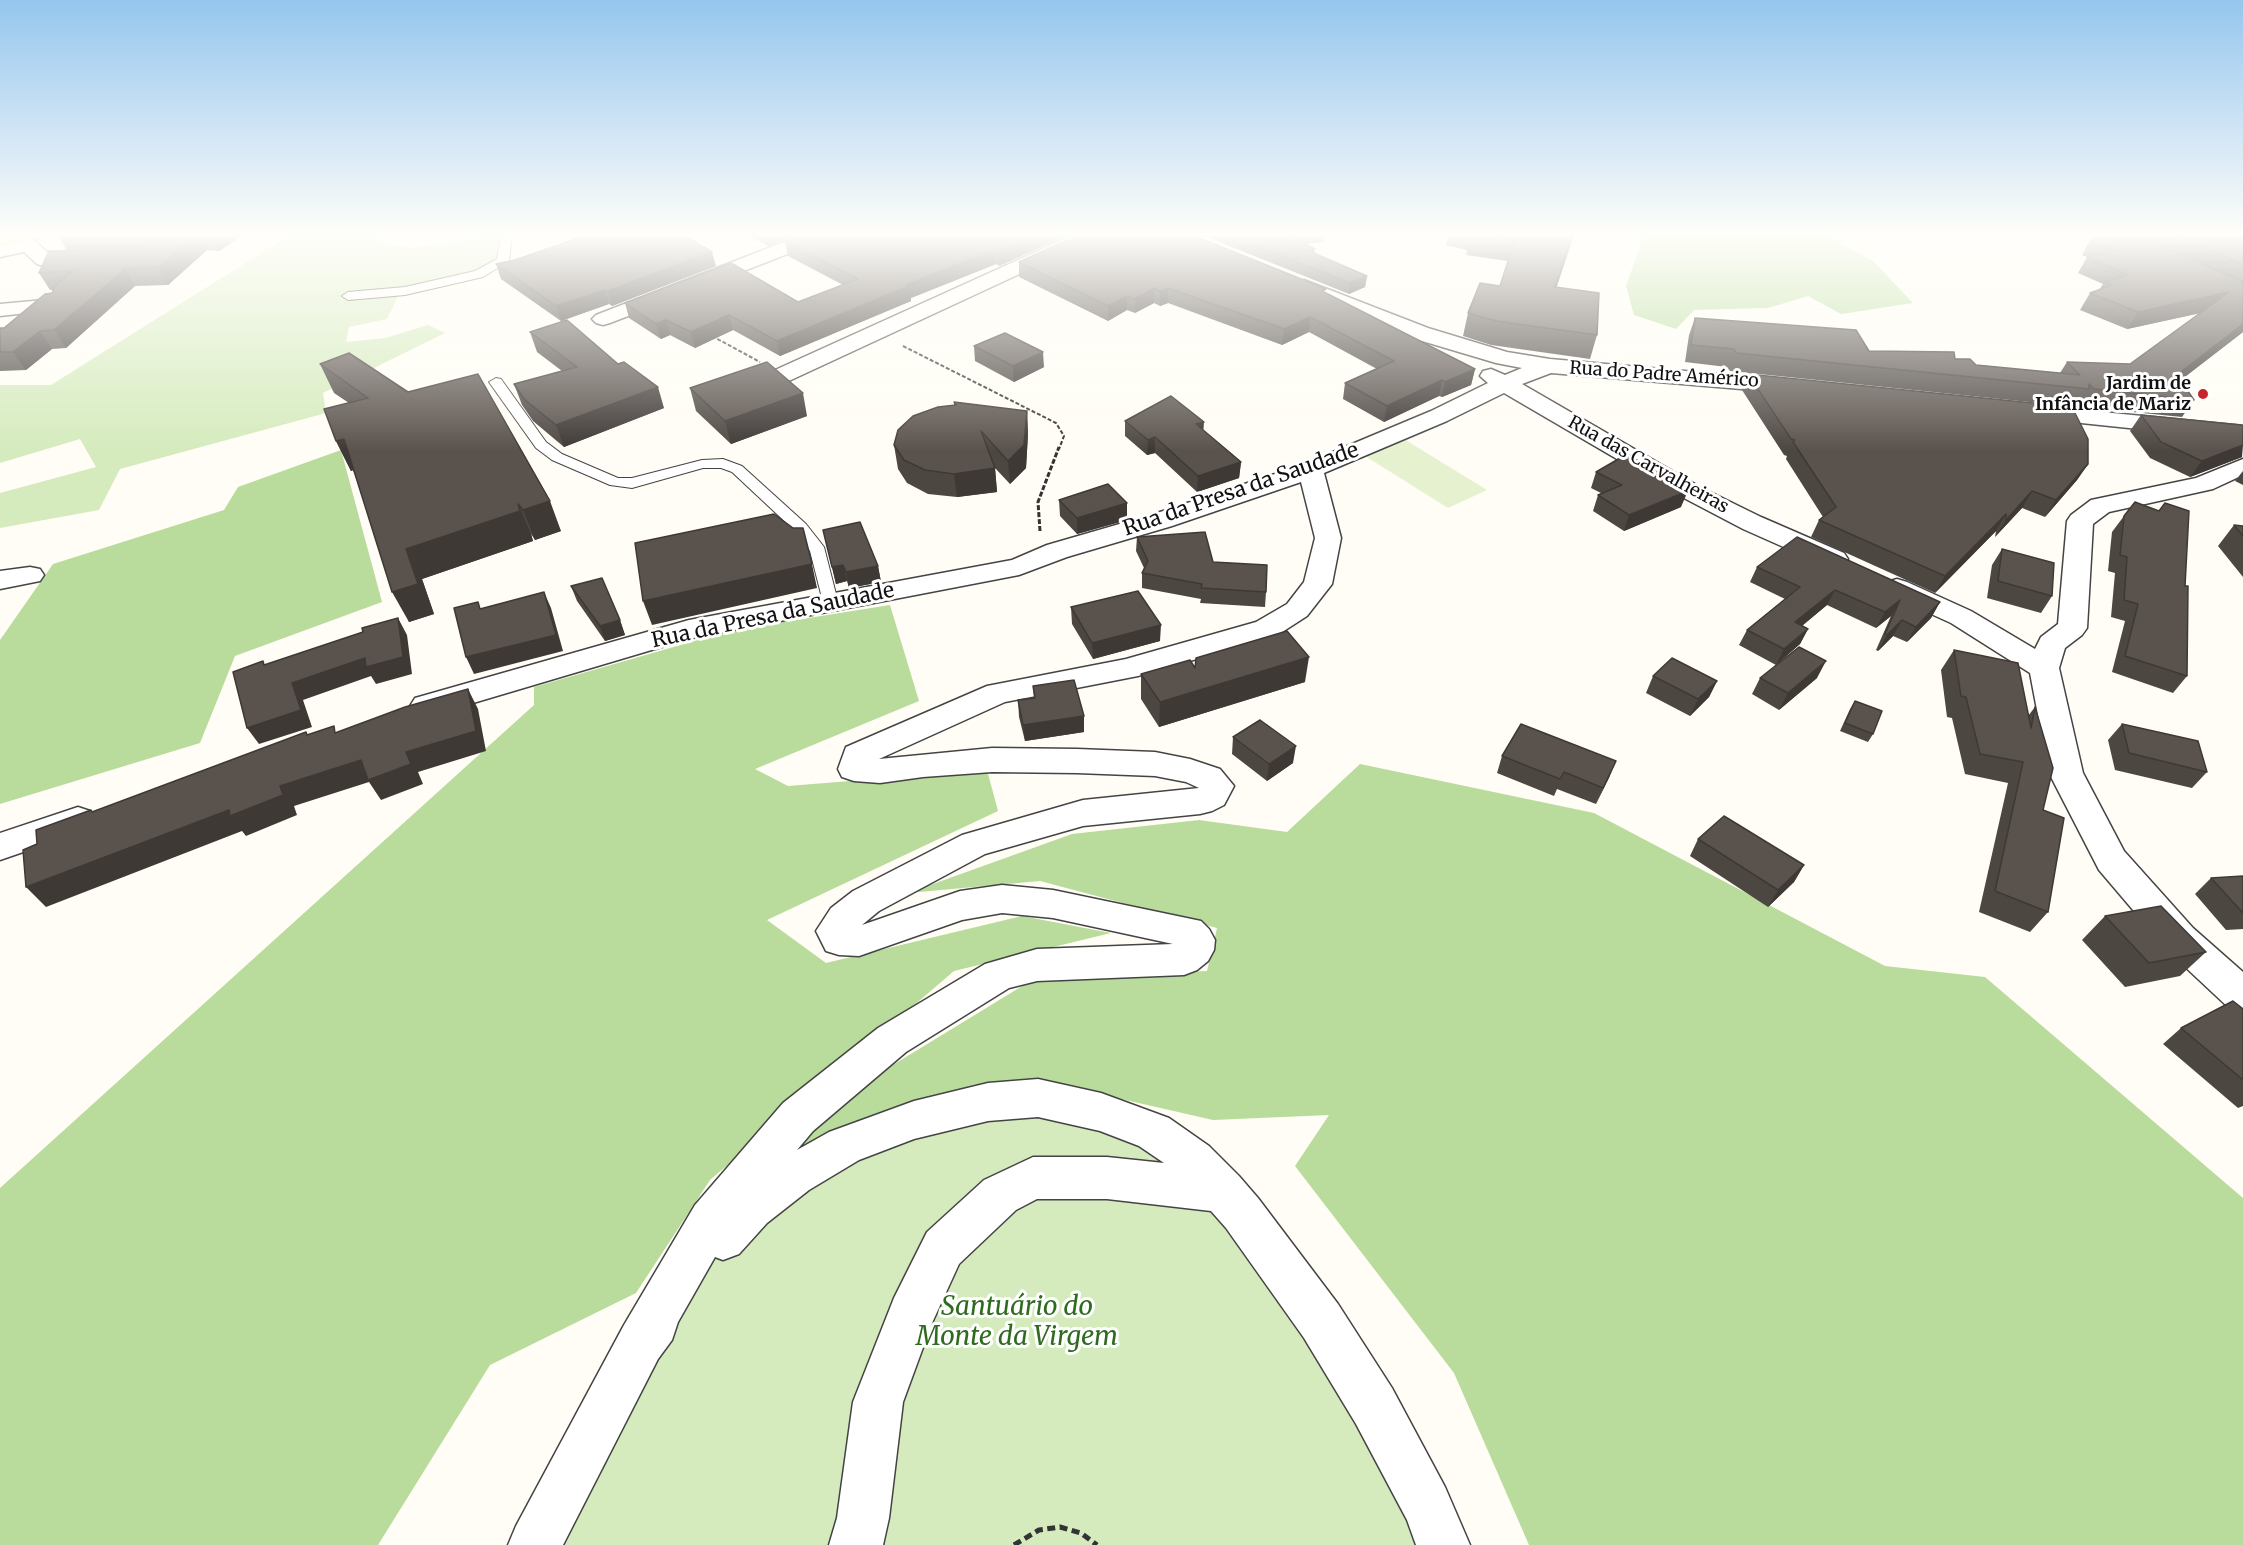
<!DOCTYPE html>
<html>
<head>
<meta charset="utf-8">
<style>
  body { margin:0 }
  canvas { display:block; background:#fffdf5 }
</style>
</head>
<body>
<canvas width="2243" height="1545"></canvas>
<script>
const g = document.querySelector('canvas').getContext('2d');
g.lineJoin = 'round';
function fillPath(path, color) {
  g.fillStyle = color;
  g.fill(path, 'evenodd');
}
function shape(rows) {
  const path = new Path2D();
  for (const r of rows) {
    path.moveTo(r[0], r[1]);
    for (let i = 2; i < r.length; i += 2) path.lineTo(r[i], r[i + 1]);
  }
  return path;
}
function trace(path, color, width, dash) {
  g.strokeStyle = color;
  g.lineWidth = width;
  g.lineCap = dash ? 'butt' : 'round';
  g.setLineDash(dash || []);
  g.stroke(path);
}
function drawText(font, color, halo, rows, align = 'center') {
  g.font = font + ' Merriweather,serif';
  g.lineWidth = 6;
  g.setLineDash([]);
  g.textBaseline = 'middle';
  g.strokeStyle = halo;
  g.fillStyle = color;
  for (const [text, x, y, turn = 0] of rows) {
    g.save();
    g.translate(x, y);
    g.rotate((+turn || 0) * Math.PI / 180);
    g.textAlign = isNaN(turn) ? turn : align;
    if (halo) g.strokeText(text, 0, 0);
    g.fillText(text, 0, 0);
    g.restore();
  }
}
fillPath(shape([
  [290,235,384,235,377,242,411,248,500,235,495,262,475,272,402,288,387,319,349,327,346,342,385,338,428,325,445,333,323,393,326,413,120,469,99,510,0,528,0,493,96,467,80,439,0,463,0,385,51,385],
  [1023,1099,1194,1160,1443,1545,535,1545,715,1246,794,1175]
]), '#d5ebbd');
fillPath(shape([
  [1644,235,1825,235,1873,261,1913,303,1841,314,1808,296,1768,308,1694,310,1676,329,1634,315,1626,286],
  [341,450,382,602,235,656,200,743,0,804,0,640,53,564,224,510,238,487],
  [890,605,919,701,755,769,788,786,987,770,998,811,767,920,826,963,1022,916,1111,933,954,971,710,1180,636,1293,490,1365,378,1545,0,1545,0,1188,534,705,534,687,733,630],
  [1360,764,1594,813,1885,966,1985,977,2243,1198,2243,1545,1529,1545,1454,1373,1295,1166,1329,1115,1213,1120,1047,1082,933,1096,805,1157,793,1146,860,1085,1037,977,1207,971,1217,928,1040,881,908,893,1072,834,1199,820,1287,832]
]), '#b9dc9c');
fillPath(shape([
  [1404,439,1487,490,1448,508,1365,456]
]), '#e6f2cf');
const lane = shape([
  [501,235,512,235,509,261,483,277,405,295,348,300,342,296,348,292,405,287,475,271,497,259,501,235],
  [496,378,501,379,546,442,562,454,618,478,632,478,702,460,723,459,742,466,806,524,824,547,838,602,836,606,824,606,810,551,794,530,732,472,721,468,703,468,632,488,610,485,552,460,536,448,489,382,496,378]
]);
const street = shape([
  [802,235,828,235,826,239,610,323,603,325,596,323,592,319,596,315,802,235],
  [1073,235,1097,235,1095,239,791,380,783,382,775,380,772,375,775,370,1073,235],
  [28,239,35,241,49,254,90,254,97,256,100,260,97,264,90,266,44,266,37,264,24,252,0,257,0,245,28,239],
  [1304,280,1428,328,1507,352,1550,359,1797,381,1800,386,1797,391,1789,393,1551,373,1522,384,1700,487,1761,517,1844,553,1848,559,1844,565,1834,567,1824,565,1743,529,1682,497,1504,393,1447,421,1324,473,1341,538,1332,584,1307,616,1276,636,1138,676,1005,702,879,759,992,748,1077,749,1155,752,1190,759,1220,769,1234,786,1224,805,1212,811,1200,814,1083,826,985,854,879,911,862,925,960,891,1002,885,1053,890,1201,921,1209,929,1215,940,1214,950,1208,961,1197,970,1184,975,1037,981,1009,988,906,1052,813,1131,797,1150,829,1132,914,1101,988,1083,1038,1079,1101,1093,1169,1118,1209,1146,1239,1176,1258,1198,1338,1304,1392,1388,1445,1487,1470,1545,1416,1545,1407,1520,1356,1424,1304,1338,1226,1228,1211,1211,1107,1199,1037,1199,1016,1210,959,1264,932,1323,903,1402,889,1518,883,1545,829,1545,837,1518,853,1402,894,1298,927,1232,984,1180,1033,1157,1107,1157,1164,1163,1139,1146,1100,1131,1038,1117,988,1121,914,1139,859,1160,809,1190,767,1223,739,1254,723,1260,715,1257,678,1322,672,1340,658,1359,563,1545,508,1545,516,1526,624,1325,695,1205,783,1103,878,1028,985,964,1037,949,1173,944,1053,918,1002,913,962,920,859,956,839,955,826,951,816,931,831,908,853,891,962,835,1083,800,1199,788,1186,782,1155,776,1077,773,992,772,923,777,880,783,854,781,842,777,838,769,846,747,987,686,1126,659,1256,622,1287,604,1304,582,1315,538,1301,482,1172,526,1067,557,1019,575,692,638,426,717,415,714,410,706,415,698,689,620,1012,560,1047,545,1154,514,1302,465,1431,411,1488,383,1480,376,1483,371,1491,369,1505,375,1522,368,1496,363,1412,338,1297,290,1294,286,1297,282,1304,280],
  [55,299,62,301,65,305,62,309,0,316,0,304,55,299],
  [2032,405,2243,426,2243,440,2024,417,2020,412,2024,407,2032,405],
  [2243,459,2243,475,2213,489,2109,512,2093,524,2087,628,2082,635,2065,648,2059,668,2083,773,2124,851,2193,928,2243,972,2243,1012,2229,1008,2167,950,2099,870,2049,773,2030,673,1951,623,1887,594,1883,588,1887,582,1897,579,1907,582,1971,611,2035,649,2041,637,2058,624,2067,521,2071,515,2091,500,2196,478,2243,459],
  [30,567,40,569,44,575,40,581,0,589,0,571,30,567],
  [78,807,90,811,95,820,90,829,0,860,0,833,78,807]
]);
const primary = shape([
  [0,235,39,235,37,239,0,247,0,235]
]);
trace(lane, '#444', 2);
trace(street, '#444', 3);
trace(primary, '#222', 3);
trace(shape([
  [712,336,760,362],
  [903,346,1056,423,1064,436,1059,449]
]), '#333', 2, [4, 2]);
trace(shape([
  [1040,531,1038,502,1059,447]
]), '#333', 3, [5, 2]);
trace(shape([
  [1014,1545,1039,1530,1060,1527,1081,1533,1097,1545]
]), '#333', 5, [8, 4.5]);
fillPath(lane, '#fff');
fillPath(street, '#fff');
fillPath(primary, '#f9d66b');
fillPath(shape([
  [58,235,243,235,219,251,207,250,168,285,135,286,66,348,52,349,26,370,0,371,0,328,4,328,52,293,53,290,50,290,39,273,67,251],
  [747,235,796,235,768,246],
  [804,235,1068,235,999,266,996,264,911,298,911,301,780,356,733,330,695,348,670,335,661,339,629,318,625,303,798,302,843,285,788,256,785,242],
  [1202,235,1324,235,1323,242,1305,244,1315,249,1314,253,1367,276,1365,287,1349,294],
  [1448,235,1574,235,1556,287,1597,335,1590,359,1491,345,1463,336,1468,313,1500,286,1508,261,1466,255,1467,250,1446,245],
  [2112,235,2243,235,2243,332,2181,380,2194,400,2182,417,2083,407,2080,403,2078,407,1730,371,1727,367,1685,362,1689,335,1695,318,1869,351,1955,359,1976,365,2060,373,2067,362,2130,364,2201,313,2127,329,2080,310,2090,293,2099,290,2103,284,2078,273,2087,257,2082,255,2091,238],
  [515,260,716,266,612,306,609,304,561,321,501,279,496,264],
  [1019,262,1326,293,1475,369,1471,385,1442,397,1439,396,1384,422,1343,399,1345,383,1377,369,1309,332,1282,345,1168,303,1160,306,1154,303,1135,313,1127,310,1108,321,1019,277],
  [530,332,664,408,564,447,533,421,522,405,514,384,562,371,537,352],
  [974,346,1044,367,1014,382,975,361],
  [320,364,561,531,535,540,531,534,533,541,422,579,434,614,409,622,353,470,351,471,336,441,349,403,334,393],
  [1748,374,2088,464,2077,480,2045,517,2022,508,1995,537,1996,531,1935,593,1811,537,1819,520,1823,517,1786,459,1787,456,1784,455,1742,390],
  [690,388,807,416,731,444,696,411],
  [954,402,1027,411,1028,434,1026,468,1010,484,995,468,997,492,957,497,928,494,907,483,898,469,894,445,954,405],
  [2141,415,2242,457,2190,477,2150,458,2130,431],
  [1125,421,1203,430,1241,462,1239,478,1197,492,1155,453,1147,455,1125,436],
  [2243,471,2243,485,2235,481],
  [1596,472,1681,507,1624,531,1593,511,1598,495,1601,493,1591,488],
  [1059,500,1127,503,1127,520,1077,534,1060,516],
  [2124,516,2185,586,2187,676,2173,693,2112,672,2125,621,2111,617,2115,573,2108,571,2112,532],
  [2234,525,2243,526,2243,577,2218,546],
  [823,530,878,566,881,582,849,588,847,581,836,584],
  [1137,537,1213,562,1266,592,1265,607,1200,603,1201,599,1142,588,1142,573,1144,568,1136,551],
  [2002,549,2052,596,2041,613,1987,598,1992,565],
  [1757,567,1940,602,1931,618,1907,642,1893,636,1878,651,1876,650,1891,616,1876,628,1827,605,1802,626,1808,629,1800,644,1776,665,1739,645,1747,630,1785,599,1750,582],
  [571,586,620,620,625,635,605,641,577,601],
  [1071,607,1160,641,1093,659,1072,624],
  [1954,650,2028,716,2035,707,2043,810,2048,912,2030,932,1979,912,2008,783,1965,774,1952,718,1947,717,1941,670],
  [1195,668,1305,682,1159,727,1141,699,1141,674],
  [1653,676,1717,681,1709,697,1690,716,1646,693],
  [1760,678,1817,678,1779,710,1752,694],
  [1033,686,1084,732,1025,741,1019,717,1018,700,1034,698],
  [1855,701,1873,734,1868,742,1840,731,1850,709],
  [2122,724,2207,772,2192,788,2115,770,2108,740],
  [1233,737,1293,763,1267,781,1232,754],
  [1502,756,1616,761,1596,804,1557,789,1554,796,1497,773],
  [1698,839,1804,865,1794,882,1768,907,1690,856],
  [2243,876,2243,929,2226,930,2195,894,2211,878],
  [2105,916,2206,952,2180,976,2125,987,2082,940],
  [2243,1009,2243,1106,2238,1108,2163,1044,2181,1028]
]), '#4d4742');
fillPath(shape([
  [136,235,184,235,144,249],
  [196,235,199,235,207,250,168,285,158,267],
  [210,235,243,235,219,251],
  [766,235,796,235,768,246],
  [1036,235,1068,235,999,266,998,252],
  [1299,235,1324,235,1323,242,1287,246,1288,236],
  [1572,235,1574,235,1549,310,1555,287],
  [994,250,996,264,911,298,911,301,780,356,777,341,906,285],
  [712,252,716,266,612,306,608,291],
  [125,269,135,286,66,348,54,330],
  [1367,276,1365,287,1349,294,1350,283],
  [1154,288,1154,303,1135,313,1135,299],
  [1168,288,1168,303,1160,306,1160,291],
  [605,290,609,304,561,321,556,306],
  [2229,292,2218,309,2127,329,2138,312],
  [1127,296,1127,310,1108,321,1108,306],
  [729,315,733,330,695,348,691,332],
  [1310,317,1309,332,1282,345,1284,329],
  [666,320,670,335,661,339,656,324],
  [2243,324,2243,332,2165,392,2177,375],
  [40,331,52,349,26,370,13,352],
  [1043,352,1044,367,1014,382,1013,366],
  [1475,369,1471,385,1442,397,1445,382],
  [1442,380,1439,396,1384,422,1387,406],
  [658,387,664,408,564,447,556,425],
  [803,393,807,416,731,444,725,421],
  [1027,411,1028,434,1026,468,1010,484,1008,461],
  [1204,422,1203,437,1196,424],
  [1155,437,1155,453,1147,455,1148,440],
  [344,439,359,468,351,471,336,441],
  [2243,445,2242,457,2190,477,2202,461],
  [1241,462,1239,478,1197,492,1198,476],
  [2088,464,2077,480,2045,517,2056,500],
  [995,468,997,492,957,497,954,474],
  [1688,491,1681,507,1624,531,1629,515],
  [2032,491,2022,508,1995,537,2006,520],
  [550,501,561,531,535,540,523,510],
  [1127,503,1127,520,1077,534,1077,518],
  [518,504,531,534,533,541,422,579,434,614,409,622,392,592,406,549],
  [2006,514,1996,531,1935,593,1945,576],
  [812,564,817,588,652,625,643,601],
  [843,565,847,581,836,584,832,567],
  [878,566,881,582,849,588,846,572],
  [1835,590,1827,605,1787,638,1795,622],
  [544,592,551,608,563,651,474,674,466,657],
  [1900,600,1891,616,1876,628,1885,612],
  [1940,602,1931,618,1907,642,1916,627],
  [398,618,407,635,412,674,376,684,371,676,303,700,312,727,259,744,247,728,292,683,365,658],
  [620,620,625,635,605,641,600,626],
  [1902,620,1893,636,1878,651,1887,635],
  [1161,625,1160,641,1093,659,1092,643],
  [1808,629,1800,644,1776,665,1784,649],
  [1309,657,1305,682,1159,727,1160,702],
  [1826,661,1817,678,1779,710,1788,693],
  [1717,681,1709,697,1690,716,1698,699],
  [468,689,478,709,486,751,418,772,423,784,381,800,369,782,294,806,297,815,246,836,242,831,46,907,26,887,229,810,280,786,361,760,406,752],
  [1084,716,1084,732,1025,741,1023,725],
  [1296,746,1293,763,1267,781,1269,764],
  [1616,761,1609,778,1596,804,1603,788],
  [1804,865,1794,882,1768,907,1778,890]
]), '#3f3936');
const building = shape([
  [175,235,196,235,158,267,125,269,54,330,40,331,13,352,0,352,0,328,4,328,45,294,52,293,55,286,73,271,39,273,49,251,138,248,175,235],
  [587,235,683,235,712,252,608,291,605,290,556,306,496,264,515,260,587,235],
  [804,235,1036,235,998,252,994,250,906,285,909,286,777,341,729,315,691,332,666,320,656,324,625,303,731,263,798,302,858,279,785,242,804,235],
  [1078,235,1192,235,1326,289,1322,291,1475,369,1445,382,1442,380,1387,406,1345,383,1394,361,1310,317,1284,329,1168,288,1160,291,1154,288,1135,299,1127,296,1108,306,1019,262,1078,235],
  [1228,235,1299,235,1288,236,1315,249,1309,251,1367,276,1350,283,1228,235],
  [1489,235,1572,235,1555,287,1599,293,1597,335,1496,321,1468,313,1480,283,1500,286,1515,239,1489,235],
  [2112,235,2138,235,2243,282,2243,324,2177,375,2194,400,2094,389,2089,384,2089,389,1736,353,1734,349,1691,345,1695,318,1856,330,1869,351,1954,352,1955,359,1970,359,1976,365,2080,375,2067,362,2130,364,2229,292,2138,312,2090,293,2112,285,2104,282,2128,275,2087,257,2117,250,2091,238,2112,235],
  [2178,235,2243,235,2243,265,2178,235],
  [567,320,618,364,624,362,658,387,556,425,525,400,514,384,577,367,530,332,567,320],
  [1005,333,1043,352,1013,366,974,346,1005,333],
  [349,353,408,392,478,374,550,501,523,510,518,504,520,511,406,549,418,584,392,592,344,439,336,441,324,409,368,398,320,364,349,353],
  [767,362,803,393,725,421,690,388,767,362],
  [1748,374,2072,407,2088,439,2088,464,2056,500,2032,491,2006,520,2006,514,1945,576,1819,520,1836,507,1793,442,1795,440,1791,439,1748,374],
  [1171,396,1204,422,1196,424,1241,462,1198,476,1155,437,1148,440,1125,421,1171,396],
  [954,402,1027,411,1024,445,1008,461,981,431,995,468,954,474,925,470,904,460,894,445,898,430,913,416,938,407,956,405,954,402],
  [2141,415,2242,425,2243,427,2243,445,2202,461,2161,442,2141,415],
  [1627,454,1688,491,1629,515,1598,495,1622,485,1596,472,1627,454],
  [1108,484,1127,503,1077,518,1059,500,1108,484],
  [2135,502,2159,511,2165,503,2189,511,2185,586,2188,586,2187,676,2125,656,2138,604,2124,600,2127,557,2120,555,2124,516,2135,502],
  [774,514,793,528,803,528,812,564,643,601,635,543,774,514],
  [860,522,878,566,846,572,843,565,832,567,823,530,860,522],
  [2234,525,2243,526,2243,536,2234,525],
  [1205,532,1213,562,1267,565,1266,592,1201,588,1202,584,1142,573,1148,561,1137,537,1205,532],
  [1797,537,1940,602,1916,627,1902,620,1887,635,1885,634,1900,600,1885,612,1835,590,1795,622,1808,629,1784,649,1747,630,1800,587,1757,567,1797,537],
  [2002,549,2054,563,2052,596,1998,581,2002,549],
  [602,578,620,620,600,626,571,586,602,578],
  [1138,591,1161,625,1092,643,1071,607,1138,591],
  [544,592,556,635,466,657,454,608,478,602,480,609,544,592],
  [398,618,403,657,366,667,365,658,292,683,301,710,247,728,233,672,263,661,264,665,363,632,362,628,398,618],
  [1287,631,1309,657,1160,702,1141,674,1190,660,1195,668,1196,658,1287,631],
  [1799,647,1826,661,1788,693,1760,678,1799,647],
  [1954,650,2018,663,2031,728,2035,707,2053,768,2043,810,2064,818,2048,912,1995,891,2023,762,1980,754,1966,697,1961,696,1954,650],
  [1672,658,1717,681,1698,699,1653,676,1672,658],
  [1074,680,1084,716,1023,725,1018,700,1035,698,1033,686,1074,680],
  [468,689,476,731,406,752,411,764,368,780,361,760,280,786,283,795,230,816,229,810,26,887,23,850,37,844,36,830,91,810,92,812,306,732,307,735,334,726,335,733,405,707,468,689],
  [1855,701,1882,711,1873,734,1845,723,1855,701],
  [1260,720,1296,746,1269,764,1233,737,1260,720],
  [1521,724,1616,761,1603,788,1564,772,1560,779,1502,756,1521,724],
  [2122,724,2198,741,2207,772,2129,753,2122,724],
  [1724,816,1804,865,1778,890,1698,839,1724,816],
  [2243,876,2243,913,2211,878,2243,876],
  [2161,906,2206,952,2149,963,2105,916,2161,906],
  [2233,1001,2243,1009,2243,1080,2181,1028,2233,1001]
]);
fillPath(building, '#5a524d');
trace(building, '#3f3936', 1.5);
const sky = g.createLinearGradient(0, 0, 0, 451);
sky.addColorStop(0, '#95c6ee');
sky.addColorStop(0.52, '#fffefa');
sky.addColorStop(1, '#fffefa00');
g.fillStyle = sky;
g.fillRect(0, 0, 2243, 451);
for (const [x, y, r, color] of [
  [2203,394,6,"#c4262e"]
]) {
  const dot = new Path2D();
  dot.arc(x, y, r, 0, 2 * Math.PI);
  g.fillStyle = color;
  g.fill(dot);
  trace(dot, '#fff', 2);
}
drawText('18px', '#111', '#fff', [
  ["Rua do Padre Américo",1664,375,4],
  ["Rua das Carvalheiras",1648,465,29]
]);
drawText('bold 18px', '#111', '#fff', [
  ["Jardim de",2191,384],
  ["Infância de Mariz",2191,405]
], 'right');
drawText('21px', '#111', '#fff', [
  ["Rua da Presa da Saudade",1241,490,-19],
  ["Rua da Presa da Saudade",773,616,-12]
]);
drawText('italic 26px', '#2f6b1f', '#fff', [
  ["Santuário do",1017,1308],
  ["Monte da Virgem",1017,1338]
]);
</script>
</body>
</html>
